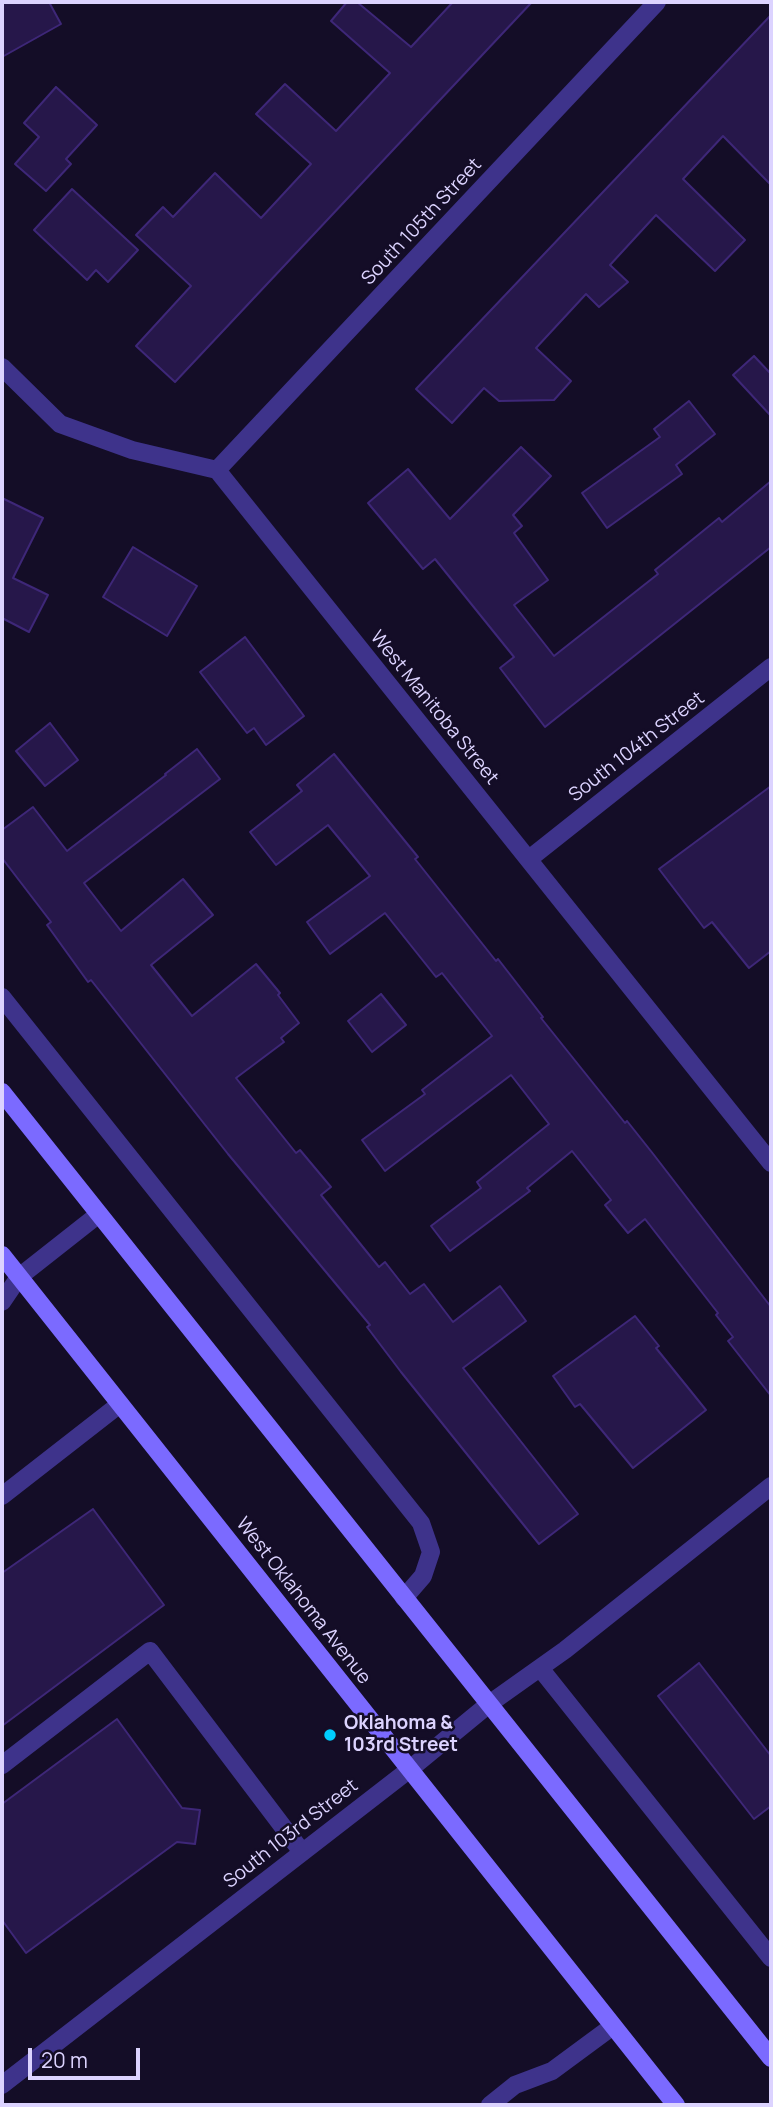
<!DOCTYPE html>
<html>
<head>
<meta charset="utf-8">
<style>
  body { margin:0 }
  #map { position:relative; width:773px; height:2107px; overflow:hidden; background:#140d27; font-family:Manrope,sans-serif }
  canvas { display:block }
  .frame { position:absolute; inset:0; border:4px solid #dcd3ff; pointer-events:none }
  .scale { position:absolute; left:28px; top:2048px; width:112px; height:32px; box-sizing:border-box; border:4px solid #dcd3ff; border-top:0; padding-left:9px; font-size:21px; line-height:24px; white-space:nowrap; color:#dcd3ff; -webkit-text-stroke:5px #140d27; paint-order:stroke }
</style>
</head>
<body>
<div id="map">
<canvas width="773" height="2107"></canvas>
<div class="frame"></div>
<div class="scale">20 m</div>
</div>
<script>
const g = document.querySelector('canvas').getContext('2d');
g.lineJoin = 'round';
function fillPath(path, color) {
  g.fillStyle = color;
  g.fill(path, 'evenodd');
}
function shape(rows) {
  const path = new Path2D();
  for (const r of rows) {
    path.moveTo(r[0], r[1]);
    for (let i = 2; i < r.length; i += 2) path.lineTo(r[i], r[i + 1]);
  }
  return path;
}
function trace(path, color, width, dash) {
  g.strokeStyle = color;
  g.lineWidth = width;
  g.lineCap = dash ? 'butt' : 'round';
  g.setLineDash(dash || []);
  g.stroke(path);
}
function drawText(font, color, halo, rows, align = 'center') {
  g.font = font + ' Manrope,sans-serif';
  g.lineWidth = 5;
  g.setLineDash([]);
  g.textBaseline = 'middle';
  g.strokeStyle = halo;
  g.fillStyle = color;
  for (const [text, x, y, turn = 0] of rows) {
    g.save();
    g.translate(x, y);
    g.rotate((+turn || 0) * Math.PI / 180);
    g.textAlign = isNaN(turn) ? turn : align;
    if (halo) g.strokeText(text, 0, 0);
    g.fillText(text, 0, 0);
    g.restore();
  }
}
const building = shape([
  [2,2,49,2,61,24,2,57,2,2],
  [347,2,357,2,411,47,453,2,532,2,175,382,136,346,191,286,136,235,163,207,173,217,215,173,261,218,311,164,256,114,285,84,336,131,390,73,331,21,347,2],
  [771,15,771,185,723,136,683,179,745,240,715,271,656,215,610,265,628,282,599,307,586,294,536,348,571,381,554,400,499,401,484,388,452,423,416,389,771,15],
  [56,87,97,125,66,159,71,164,46,191,15,164,39,137,24,123,56,87],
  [72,189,138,250,108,282,96,270,87,280,34,230,72,189],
  [754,356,771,374,771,416,733,375,754,356],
  [689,401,715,434,676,465,682,474,607,528,582,493,660,437,654,429,689,401],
  [521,447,551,476,513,515,522,526,514,533,548,580,514,605,554,656,658,574,655,570,719,518,722,522,771,481,771,547,545,727,500,668,514,657,435,559,423,569,368,503,408,469,450,519,521,447],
  [2,498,43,518,13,578,48,595,29,632,2,618,2,498],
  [133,547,197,586,167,636,103,597,133,547],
  [245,637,304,716,266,745,254,728,247,733,200,672,245,637],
  [50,723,78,760,45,786,16,751,50,723],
  [197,749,220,779,84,883,121,931,183,879,213,915,151,965,192,1016,256,964,280,993,278,995,299,1023,281,1038,284,1042,236,1078,296,1153,300,1150,331,1187,321,1195,379,1267,385,1262,410,1294,424,1284,453,1322,500,1286,526,1321,463,1368,578,1514,539,1544,401,1372,367,1327,370,1325,228,1154,91,980,88,982,47,925,51,922,2,858,2,830,33,807,67,851,166,775,165,774,197,749],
  [334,754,418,857,415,859,496,961,498,959,543,1017,541,1018,625,1123,627,1121,654,1155,771,1307,771,1396,728,1341,733,1337,716,1315,718,1313,645,1219,628,1233,605,1205,611,1200,572,1151,527,1188,530,1191,450,1251,431,1226,481,1188,477,1182,549,1124,511,1075,385,1171,362,1140,425,1094,422,1090,492,1036,442,973,436,977,385,913,330,954,307,922,370,876,328,825,276,865,250,832,302,791,297,785,334,754],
  [771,786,771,951,749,968,712,922,704,928,659,869,771,786],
  [381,994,406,1025,372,1052,348,1021,381,994],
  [635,1316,659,1346,656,1348,706,1410,633,1468,580,1404,575,1407,553,1376,635,1316],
  [93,1509,164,1605,2,1726,2,1573,93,1509],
  [699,1663,771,1756,771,1806,754,1819,658,1696,699,1663],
  [117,1719,182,1808,200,1810,195,1844,177,1842,26,1953,2,1920,2,1804,117,1719]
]);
fillPath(building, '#26174a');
trace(building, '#3e2778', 2);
trace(shape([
  [2,1302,19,1277,99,1214],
  [2,1496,120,1404],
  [2,1765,150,1651,302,1852],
  [490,2105,515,2085,552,2071,613,2026]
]), '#3e338b', 18);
trace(shape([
  [2,367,60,424,132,450,217,470,771,1163],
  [217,470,657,2],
  [529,859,771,667],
  [2,997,421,1523,431,1552,423,1576,404,1598],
  [540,1668,771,1958],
  [2,2085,410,1769,489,1704,565,1650,771,1486]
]), '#3e338b', 18);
trace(shape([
  [2,1092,771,2058],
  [2,1255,676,2105]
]), '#7b6aff', 18);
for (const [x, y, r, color] of [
  [330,1735,7,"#00cdfe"]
]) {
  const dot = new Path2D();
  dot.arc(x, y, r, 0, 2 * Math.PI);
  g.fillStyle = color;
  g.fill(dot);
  trace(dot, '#140d27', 2.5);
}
drawText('19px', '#dcd3ff', '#140d27', [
  ["South 105th Street",422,222,-47],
  ["West Manitoba Street",434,708,51],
  ["South 104th Street",637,747,-38],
  ["West Oklahoma Avenue",303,1601,52],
  ["South 103rd Street",291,1834,-38]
]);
drawText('bold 19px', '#dcd3ff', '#140d27', [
  ["Oklahoma &",344,1724],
  ["103rd Street",344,1746]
], 'left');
</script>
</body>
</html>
